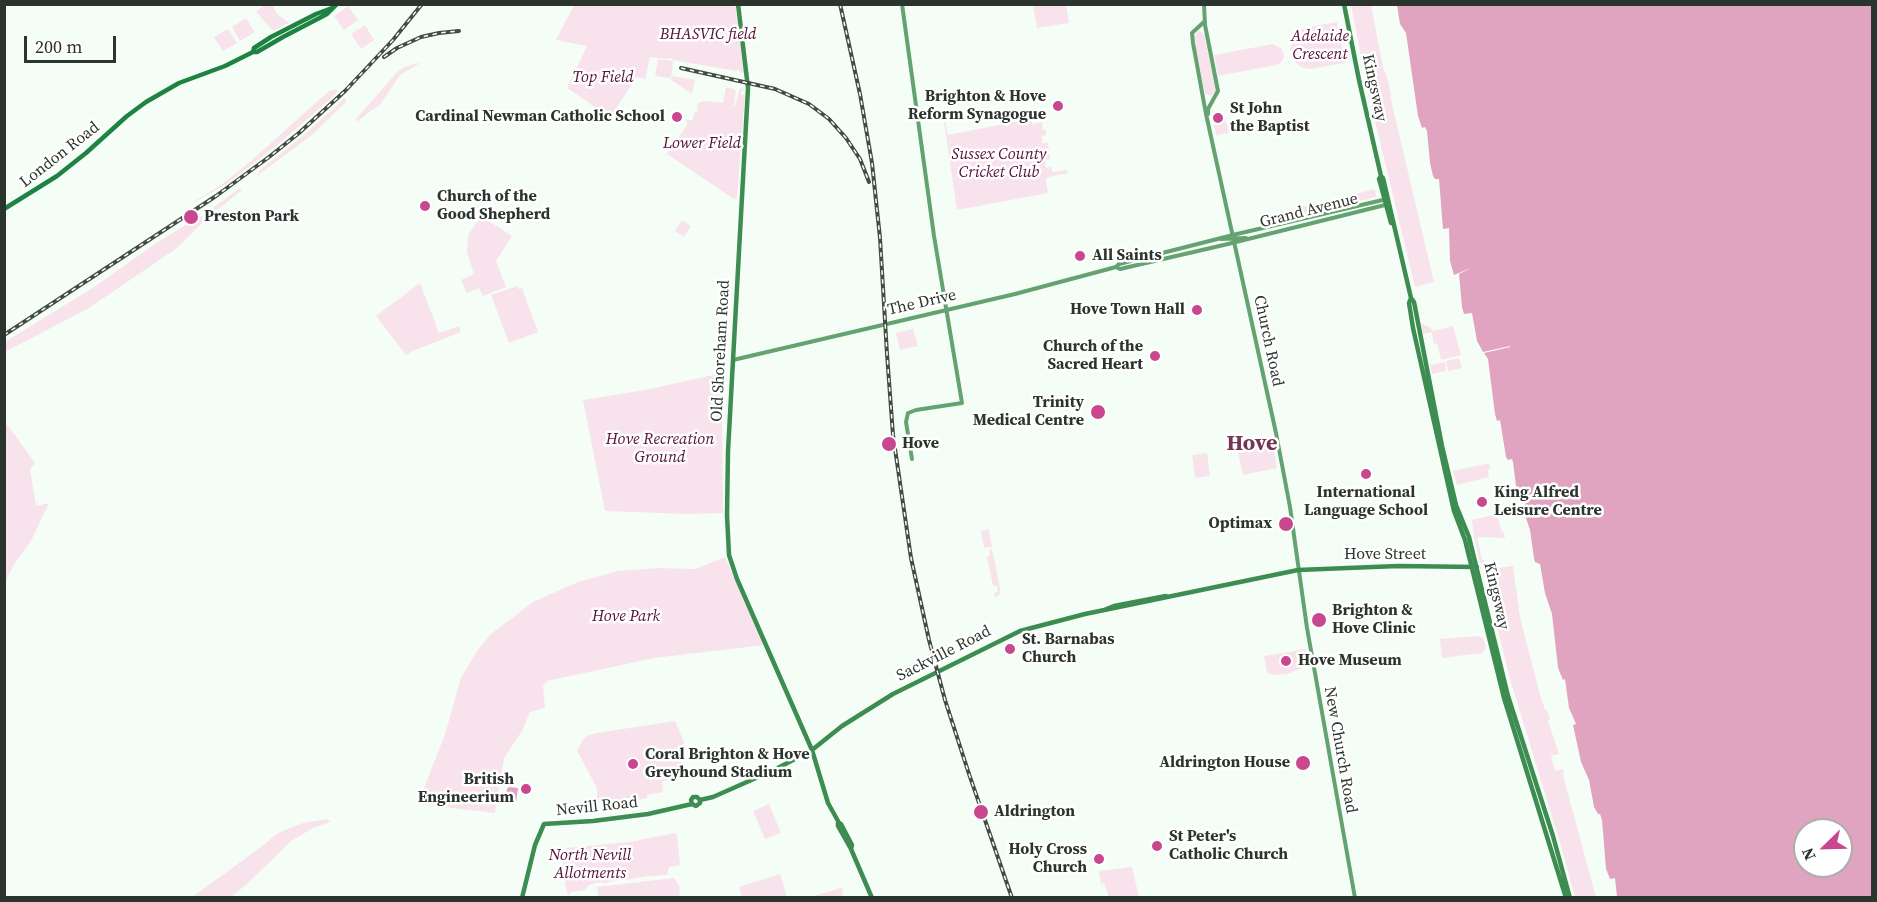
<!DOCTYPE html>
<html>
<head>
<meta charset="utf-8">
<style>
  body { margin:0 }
  #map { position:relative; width:1877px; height:902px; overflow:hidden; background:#f5fef6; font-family:"Source Serif 4",serif }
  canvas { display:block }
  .frame { position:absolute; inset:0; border:6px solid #2c352d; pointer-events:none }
  .north { position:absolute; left:1793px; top:818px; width:60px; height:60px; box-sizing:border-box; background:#fff; border:2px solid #abaeab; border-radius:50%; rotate:247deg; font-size:16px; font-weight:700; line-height:24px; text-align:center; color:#2c352d }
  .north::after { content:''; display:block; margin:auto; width:21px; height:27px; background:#c9478e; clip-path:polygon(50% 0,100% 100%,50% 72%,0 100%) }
  .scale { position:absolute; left:24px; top:36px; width:92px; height:27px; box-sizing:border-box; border:3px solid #2c352d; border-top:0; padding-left:8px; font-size:18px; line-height:21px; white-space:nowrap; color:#2c352d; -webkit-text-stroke:4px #fff; paint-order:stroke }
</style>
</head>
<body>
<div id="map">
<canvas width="1877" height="902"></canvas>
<div class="frame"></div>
<div class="north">N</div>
<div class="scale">200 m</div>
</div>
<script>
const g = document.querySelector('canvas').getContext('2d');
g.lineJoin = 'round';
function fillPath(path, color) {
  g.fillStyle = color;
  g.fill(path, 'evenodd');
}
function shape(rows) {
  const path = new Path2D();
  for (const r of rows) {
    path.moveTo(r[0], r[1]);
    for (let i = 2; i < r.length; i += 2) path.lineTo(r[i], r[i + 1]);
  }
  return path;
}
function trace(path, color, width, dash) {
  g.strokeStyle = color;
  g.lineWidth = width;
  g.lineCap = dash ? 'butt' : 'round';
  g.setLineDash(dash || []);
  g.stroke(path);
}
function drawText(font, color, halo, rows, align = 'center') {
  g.font = font + ' "Source Serif 4",serif';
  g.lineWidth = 5;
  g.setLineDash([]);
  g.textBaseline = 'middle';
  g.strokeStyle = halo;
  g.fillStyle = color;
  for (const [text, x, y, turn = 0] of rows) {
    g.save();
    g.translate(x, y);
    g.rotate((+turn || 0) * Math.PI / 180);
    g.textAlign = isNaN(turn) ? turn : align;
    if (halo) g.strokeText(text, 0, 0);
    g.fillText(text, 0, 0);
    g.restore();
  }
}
fillPath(shape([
  [264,5,273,5,277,14,289,23,273,31,256,12],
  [574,5,735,5,745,73,739,72,739,69,736,71,672,60,672,58,666,59,650,57,645,79,637,77,610,117,567,88,587,46,556,40],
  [1033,5,1066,5,1069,23,1037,28],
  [1351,5,1371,5,1383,67,1389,84,1392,104,1434,282,1415,287,1367,88],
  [348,6,358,20,344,30,334,16],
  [246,18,255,32,240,41,232,27],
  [1337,22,1345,63,1309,69,1301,67,1295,62,1290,49,1295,35,1300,30,1309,27],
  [365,25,374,40,361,49,351,34],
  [228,29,237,43,223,51,214,37],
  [1199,31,1204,34,1216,91,1211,96,1205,94,1198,61,1194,36],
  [1273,44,1282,49,1284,55,1282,62,1276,65,1218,76,1214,55],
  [658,59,673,61,671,78,655,76],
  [422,62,400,75,380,105,369,112,357,122,356,119,397,72,405,67],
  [672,76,695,80,692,94,671,80],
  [726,87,736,90,734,105,735,106,740,88,745,89,741,91,741,95,745,95,737,198,734,199,667,154,687,125,686,119,692,121,695,112,697,112,698,103,703,101,723,103],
  [335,89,338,91,329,100,280,143,228,183,195,202,195,201,221,185,251,161,329,91],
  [345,98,346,102,312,135,257,176,261,169,305,134],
  [1030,119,1033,124,1042,122,1043,130,1046,130,1046,135,1042,136,1042,143,1048,143,1050,159,1045,160,1046,168,1051,167,1053,172,1067,170,1068,173,1048,177,1046,180,1048,193,957,210,944,122,945,121,948,135],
  [1224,121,1226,121,1229,133,1216,135,1214,125,1222,124],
  [240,188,242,190,207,218,177,248,89,308,5,352,5,342,94,287,155,244,200,216,201,217],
  [1375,189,1376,197,1267,223,1265,216],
  [481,216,512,236,496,261,506,287,483,296,479,288,467,293,461,280,474,274,467,252,468,235],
  [682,220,691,226,684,237,675,231],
  [420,283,439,333,459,326,461,332,413,351,406,355,376,316],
  [517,286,518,289,522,288,538,332,509,343,491,295],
  [1421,323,1431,328,1432,331,1453,326,1461,355,1441,360,1437,343,1434,344,1432,332,1423,334],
  [913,329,918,346,900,350,896,333],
  [1459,358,1462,368,1448,371,1446,361],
  [1445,362,1446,371,1432,374,1430,365],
  [722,373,723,513,686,514,605,511,583,400,645,390],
  [5,423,9,427,35,463,30,470,36,506,49,503,31,541,13,566,5,583],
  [1272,439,1277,468,1243,475,1238,453,1241,449,1245,448,1247,445],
  [1207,453,1210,476,1195,478,1192,455],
  [1489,463,1490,468,1488,471,1489,477,1457,485,1453,471],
  [1493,515,1493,517,1498,516,1501,531,1504,533,1505,538,1477,537,1482,560,1484,560,1484,563,1480,563,1474,537,1472,520],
  [989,529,992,547,984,548,981,531],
  [992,549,1001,593,995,598,994,593,998,592,997,586,993,586,987,557,990,556,989,550],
  [725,557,764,645,654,658,547,681,543,686,545,708,530,712,522,731,504,758,495,813,418,804,445,734,461,678,477,651,491,634,533,602,578,582,618,571,659,568,695,569],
  [1513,566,1520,617,1539,691,1545,710,1547,710,1550,719,1548,721,1559,754,1551,756,1555,771,1563,769,1564,779,1596,897,1575,897,1562,850,1510,679,1483,570],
  [1478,636,1483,638,1485,643,1485,649,1482,653,1442,658,1440,639],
  [1306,649,1308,663,1303,668,1287,674,1277,675,1267,673,1264,656],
  [675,721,684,742,681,752,684,778,662,781,663,792,647,795,647,798,636,800,635,797,604,803,600,802,597,799,597,788,577,751,582,741,587,736,596,733],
  [769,804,781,833,765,839,753,811],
  [328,819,330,822,313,828,291,841,247,884,231,897,192,897,257,850,278,833,303,823],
  [675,833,677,835,680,863,680,865,669,867,667,875,648,876,625,880,624,879,604,883,600,882,589,885,585,890,571,892,569,895,567,893,564,875,561,871,567,848,629,842],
  [1132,867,1139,897,1109,897,1104,883,1101,884,1099,871],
  [780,874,787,897,742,897,739,887],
  [674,878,679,885,680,897,599,898,598,895,597,887],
  [842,887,843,897,810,897,834,890]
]), '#f8e3ec');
fillPath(shape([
  [1397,5,1872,5,1872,897,1617,897,1615,878,1610,879,1606,869,1602,820,1600,814,1598,814,1594,807,1589,780,1581,762,1573,725,1576,724,1569,708,1565,679,1563,680,1558,668,1552,614,1545,593,1540,564,1535,562,1534,558,1530,530,1526,518,1524,491,1519,492,1516,486,1513,462,1512,459,1508,460,1506,457,1500,420,1497,421,1495,414,1488,359,1484,353,1510,347,1510,346,1483,352,1477,341,1472,313,1464,314,1462,307,1459,274,1471,268,1454,275,1450,261,1449,228,1443,229,1439,179,1435,179,1433,176,1430,163,1427,131,1425,127,1422,128,1418,116,1406,33,1400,24],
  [1805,830,1841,830,1841,866,1805,866],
  [509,787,518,788,516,803,506,800,507,789]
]), '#e1a4c0');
trace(shape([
  [902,4,934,236,962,403,916,410,908,413,906,422,912,459],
  [1204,4,1205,25,1218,91,1208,109,1208,114],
  [1205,21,1192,33,1193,43,1206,114,1276,433,1290,507,1307,628,1355,898],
  [1221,239,1246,238],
  [1116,267,1120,269,1228,244,1389,204],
  [733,360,1015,294,1116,267,1119,264,1237,234,1387,199]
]), '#65a271', 4);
trace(shape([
  [738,4,748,88,728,451,727,515,729,555,737,579,812,750,828,803,838,821,838,826,851,849],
  [1344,4,1359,80,1381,176,1383,178,1411,298,1414,302,1442,446,1456,505,1469,537,1508,696,1553,836,1570,898],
  [1381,176,1379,179,1381,186,1391,223],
  [1411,298,1409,303,1413,328,1454,511,1465,540,1504,698,1566,898],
  [1104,610,1114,606,1166,596],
  [692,804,691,800,693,797,697,797,700,800,713,797,774,770,812,750,842,726,893,694,1020,631,1085,614,1298,570,1398,566,1477,567],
  [838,822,841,824,852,845,851,849,872,898],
  [522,898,535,845,544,824,593,821,648,814,692,804,696,806,700,803,700,800]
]), '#3d8c51', 4.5);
trace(shape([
  [253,52,254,48,271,37,316,14,332,8],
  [4,209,57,176,86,153,127,116,146,102,179,83,225,66,253,52,257,52,283,37,327,14,337,4]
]), '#1e8242', 4.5);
const rail = shape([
  [840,4,860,94,872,163,880,238,887,354,893,435,911,558,929,640,945,700,969,774,1012,898],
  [384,57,397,48,421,37,439,33,459,31],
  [681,68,775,89,809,104,829,119,846,138,860,159,869,182],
  [4,335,216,196,269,157,299,133,345,91,393,40,422,4]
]);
trace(rail, '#434c44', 4);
trace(rail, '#fff', 1.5, [4.5]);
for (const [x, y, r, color] of [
  [1058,106,6,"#c9478e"],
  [677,117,6,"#c9478e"],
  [1218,118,6,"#c9478e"],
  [425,206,6,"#c9478e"],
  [191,217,8,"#c9478e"],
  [1080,256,6,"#c9478e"],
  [1197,310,6,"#c9478e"],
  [1155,356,6,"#c9478e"],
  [1098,412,8,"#c9478e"],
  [889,444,8,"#c9478e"],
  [1366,474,6,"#c9478e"],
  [1482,502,6,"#c9478e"],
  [1286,524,8,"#c9478e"],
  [1319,620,8,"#c9478e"],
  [1010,649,6,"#c9478e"],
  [1286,661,6,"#c9478e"],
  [1303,763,8,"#c9478e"],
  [633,764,6,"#c9478e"],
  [526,789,6,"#c9478e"],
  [981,812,8,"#c9478e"],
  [1157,846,6,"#c9478e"],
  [1099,859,6,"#c9478e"]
]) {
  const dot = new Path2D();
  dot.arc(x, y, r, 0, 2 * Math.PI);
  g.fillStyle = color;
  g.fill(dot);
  trace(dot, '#fff', 2);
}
drawText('italic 16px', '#561039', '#fff', [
  ["BHASVIC field",708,35],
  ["Adelaide",1320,37],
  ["Crescent",1320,55],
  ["Top Field",603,78],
  ["Lower Field",702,144],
  ["Sussex County",999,155],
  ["Cricket Club",999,173],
  ["Hove Recreation",660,440],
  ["Ground",660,458],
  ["Hove Park",626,617],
  ["North Nevill",590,856],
  ["Allotments",590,874]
]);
drawText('16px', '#2c352d', '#fff', [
  ["Kingsway",1374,88,78],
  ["London Road",60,155,-38],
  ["Grand Avenue",1309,211,-14],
  ["The Drive",922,303,-13],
  ["Church Road",1268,341,78],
  ["Old Shoreham Road",721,351,-87],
  ["Hove Street",1385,555],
  ["Kingsway",1496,596,77],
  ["Sackville Road",944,654,-27],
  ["New Church Road",1340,750,80],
  ["Nevill Road",597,807,-6]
]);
drawText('bold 16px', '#2c352d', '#fff', [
  ["Brighton & Hove",1046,97,"right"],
  ["Reform Synagogue",1046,115,"right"],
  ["St John",1230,109],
  ["the Baptist",1230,127],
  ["Cardinal Newman Catholic School",665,117,"right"],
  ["Church of the",437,197],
  ["Good Shepherd",437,215],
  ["Preston Park",204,217],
  ["All Saints",1092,256],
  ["Hove Town Hall",1185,310,"right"],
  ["Church of the",1143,347,"right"],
  ["Sacred Heart",1143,365,"right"],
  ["Trinity",1084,403,"right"],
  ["Medical Centre",1084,421,"right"],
  ["Hove",902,444],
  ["International",1366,493,"center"],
  ["Language School",1366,511,"center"],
  ["King Alfred",1494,493],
  ["Leisure Centre",1494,511],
  ["Optimax",1272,524,"right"],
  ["Brighton &",1332,611],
  ["Hove Clinic",1332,629],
  ["St. Barnabas",1022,640],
  ["Church",1022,658],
  ["Hove Museum",1298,661],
  ["Coral Brighton & Hove",645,755],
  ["Greyhound Stadium",645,773],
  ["Aldrington House",1290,763,"right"],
  ["British",514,780,"right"],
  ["Engineerium",514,798,"right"],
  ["Aldrington",994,812],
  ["St Peter's",1169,837],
  ["Catholic Church",1169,855],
  ["Holy Cross",1087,850,"right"],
  ["Church",1087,868,"right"]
], 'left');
drawText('bold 22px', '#753455', '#fff', [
  ["Hove",1252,444]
]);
</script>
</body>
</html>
